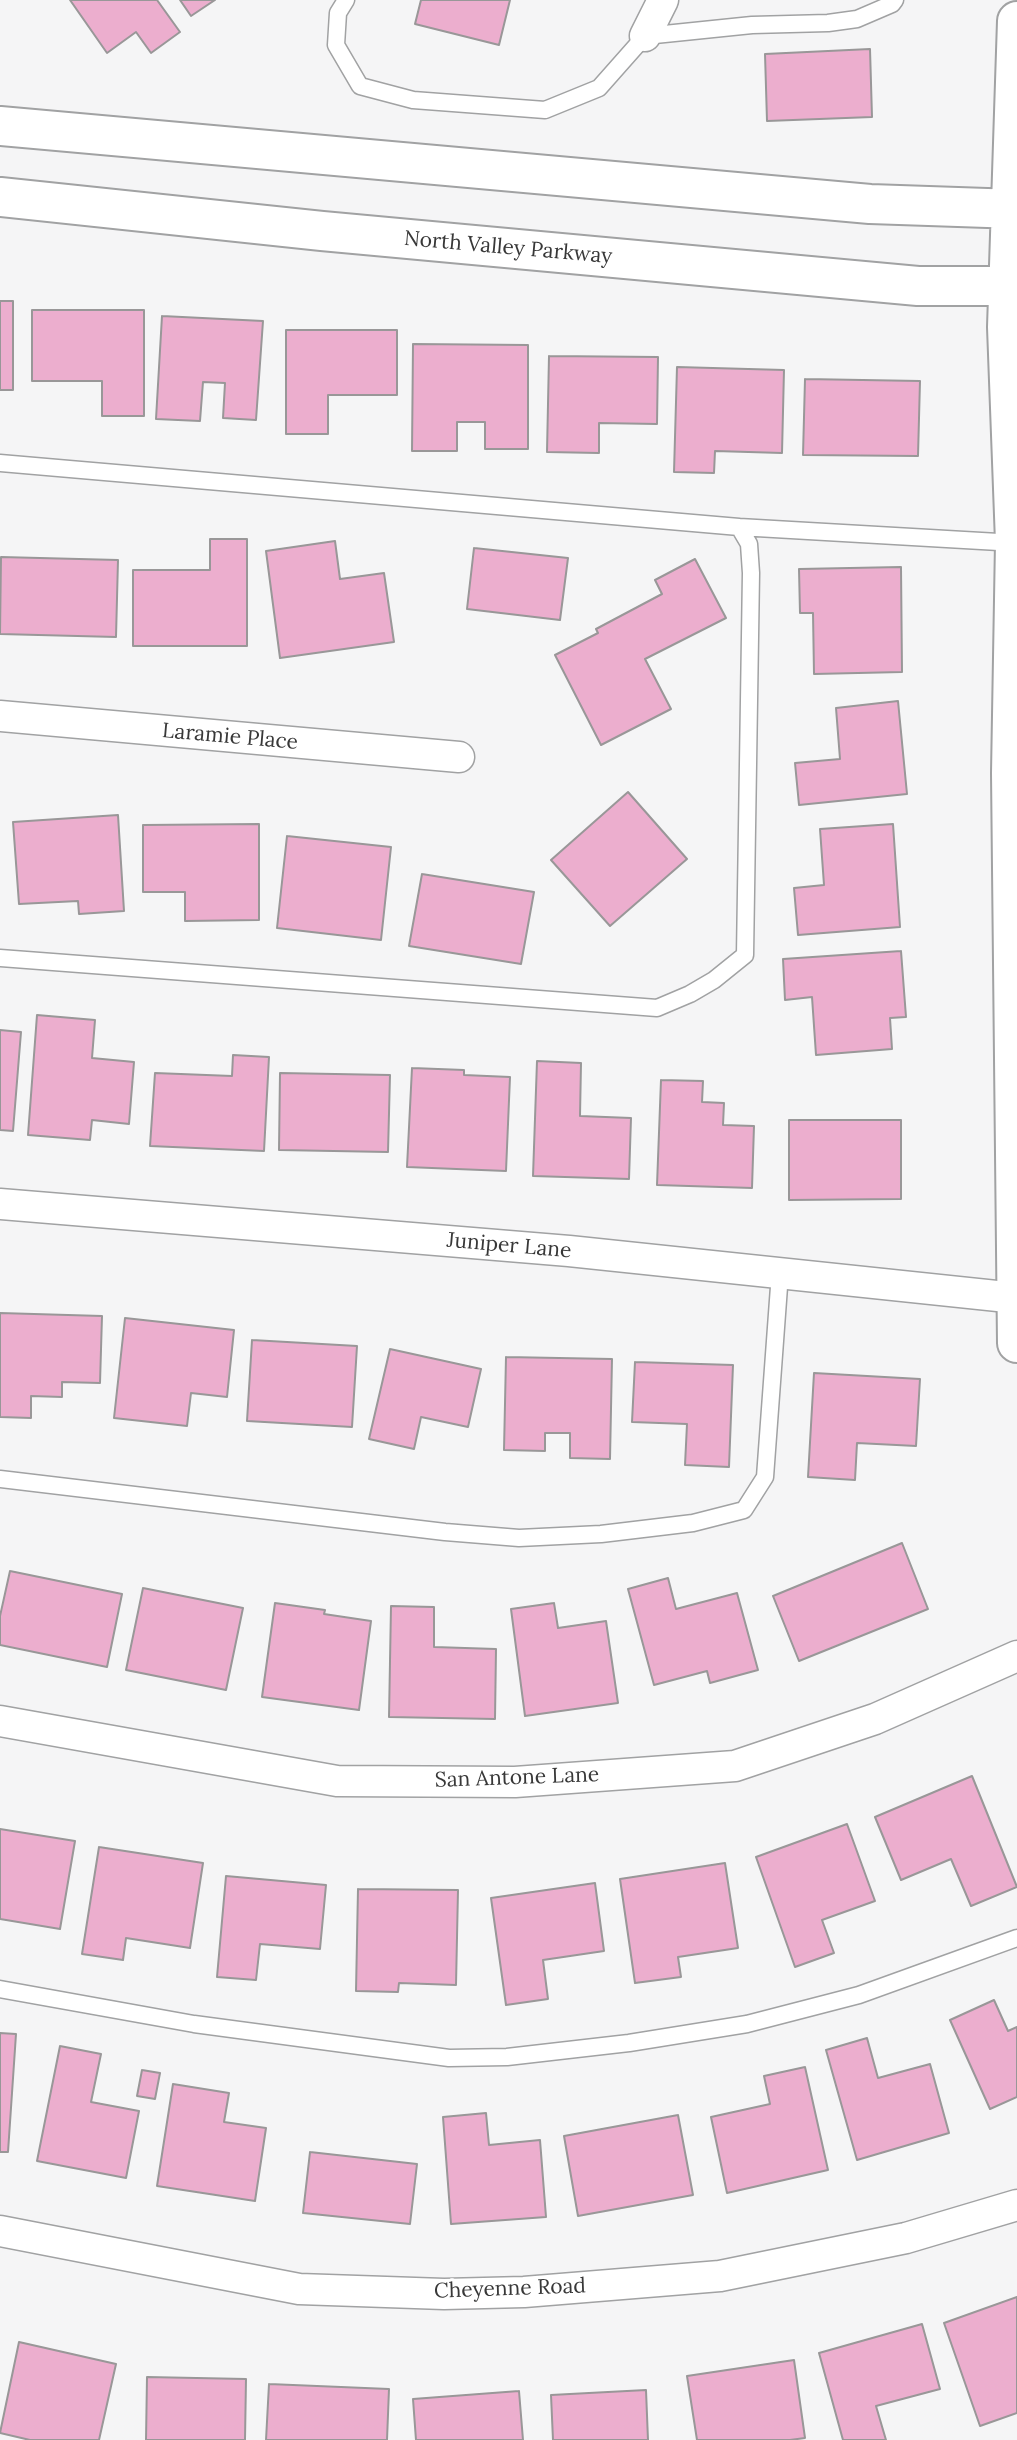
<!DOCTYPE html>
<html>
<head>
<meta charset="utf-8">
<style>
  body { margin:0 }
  canvas { display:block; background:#f5f5f6 }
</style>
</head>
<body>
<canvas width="1017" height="2440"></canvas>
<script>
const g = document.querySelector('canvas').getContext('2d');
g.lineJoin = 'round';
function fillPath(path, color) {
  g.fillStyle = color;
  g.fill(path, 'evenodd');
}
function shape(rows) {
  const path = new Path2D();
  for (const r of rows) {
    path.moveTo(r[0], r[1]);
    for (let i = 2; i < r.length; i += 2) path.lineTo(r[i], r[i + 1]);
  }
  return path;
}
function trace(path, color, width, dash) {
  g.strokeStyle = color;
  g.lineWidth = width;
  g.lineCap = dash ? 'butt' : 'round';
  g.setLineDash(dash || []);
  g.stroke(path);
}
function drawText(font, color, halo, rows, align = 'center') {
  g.font = font + ' Lora,serif';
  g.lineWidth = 6;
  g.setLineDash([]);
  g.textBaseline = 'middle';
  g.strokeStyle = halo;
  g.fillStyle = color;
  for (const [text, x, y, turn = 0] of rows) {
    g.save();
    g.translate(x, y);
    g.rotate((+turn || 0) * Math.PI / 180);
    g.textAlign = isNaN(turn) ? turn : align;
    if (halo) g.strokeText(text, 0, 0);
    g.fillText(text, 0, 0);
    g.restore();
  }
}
const building = shape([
  [70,0,157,0,180,32,151,53,136,32,107,53,70,0],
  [180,0,215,0,191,16,180,0],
  [421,0,510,0,499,45,415,24,421,0],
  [870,49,872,117,767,121,765,54,870,49],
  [0,301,13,301,13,390,0,390,0,301],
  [32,310,144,310,144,416,102,416,102,381,32,381,32,310],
  [162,316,263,321,256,420,223,418,225,383,203,382,200,421,156,419,162,316],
  [286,330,397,330,397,395,328,395,328,434,286,434,286,330],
  [413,344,528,345,528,449,485,449,485,422,457,422,457,451,412,451,413,344],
  [549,356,658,357,657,424,599,423,599,453,547,452,549,356],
  [677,367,784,370,782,453,715,451,714,473,674,472,677,367],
  [805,379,920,381,918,456,803,455,805,379],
  [210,539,247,539,247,646,133,646,133,570,210,570,210,539],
  [335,541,340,579,384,573,394,642,280,658,266,551,335,541],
  [474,548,568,558,560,620,467,609,474,548],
  [1,557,118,560,116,637,0,634,1,557],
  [695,559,726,618,645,659,671,709,601,745,555,655,598,633,596,629,662,594,655,580,695,559],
  [901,567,902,672,814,674,813,613,800,613,799,569,901,567],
  [898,701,907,794,799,805,795,763,840,759,836,708,898,701],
  [628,792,687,859,610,926,551,860,628,792],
  [118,815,124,911,79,914,78,901,19,904,13,822,118,815],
  [259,824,259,920,185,921,185,892,143,892,143,825,259,824],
  [893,824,900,927,798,935,794,888,824,885,820,829,893,824],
  [287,836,391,847,381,940,277,928,287,836],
  [422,874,534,892,521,964,409,946,422,874],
  [901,951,906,1017,890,1018,892,1049,816,1055,812,997,785,1000,783,959,901,951],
  [37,1015,95,1020,92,1058,134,1062,129,1124,92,1120,90,1140,28,1135,37,1015],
  [0,1030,21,1032,13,1131,0,1130,0,1030],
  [233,1055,269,1057,264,1151,150,1146,155,1073,232,1076,233,1055],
  [537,1061,581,1063,580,1116,631,1118,629,1179,533,1176,537,1061],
  [412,1068,464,1070,464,1075,510,1077,506,1171,407,1167,412,1068],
  [280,1073,390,1075,388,1152,279,1150,280,1073],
  [661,1080,703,1081,702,1102,724,1103,723,1125,754,1126,752,1188,657,1185,661,1080],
  [789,1120,901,1120,901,1199,789,1200,789,1120],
  [0,1313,102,1316,100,1383,62,1382,62,1397,31,1396,31,1418,0,1417,0,1313],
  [125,1318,234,1330,227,1397,191,1393,187,1426,114,1418,125,1318],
  [252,1340,357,1346,352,1427,247,1421,252,1340],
  [390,1349,481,1369,468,1427,421,1417,414,1449,369,1439,390,1349],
  [506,1357,612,1359,610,1459,570,1458,570,1433,545,1433,545,1451,504,1450,506,1357],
  [635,1362,733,1365,729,1467,685,1465,687,1424,632,1422,635,1362],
  [814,1373,920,1379,916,1446,857,1443,855,1480,808,1477,814,1373],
  [902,1543,928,1609,799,1661,773,1596,902,1543],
  [10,1571,122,1594,107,1667,0,1645,0,1616,10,1571],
  [668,1578,676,1609,737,1593,758,1670,710,1683,707,1671,654,1685,628,1589,668,1578],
  [143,1588,243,1608,226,1690,126,1670,143,1588],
  [275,1603,325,1610,324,1614,371,1621,359,1710,262,1697,275,1603],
  [554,1603,558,1628,606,1621,618,1703,525,1716,511,1609,554,1603],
  [391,1606,434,1607,434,1647,496,1649,495,1719,389,1717,391,1606],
  [972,1776,1017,1887,971,1906,951,1859,901,1880,875,1817,972,1776],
  [847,1824,875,1901,822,1920,834,1953,795,1967,756,1857,847,1824],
  [0,1829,75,1841,60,1929,0,1919,0,1829],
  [99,1847,203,1863,190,1948,126,1938,123,1960,82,1954,99,1847],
  [725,1863,738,1948,678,1957,681,1977,635,1983,620,1879,725,1863],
  [226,1876,326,1885,320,1949,260,1944,256,1980,217,1977,226,1876],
  [595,1883,604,1951,543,1960,548,1999,506,2005,491,1898,595,1883],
  [358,1889,458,1890,456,1985,399,1983,398,1992,356,1991,358,1889],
  [994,2000,1008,2031,1017,2027,1017,2097,990,2109,950,2020,994,2000],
  [0,2033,16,2034,8,2152,0,2152,0,2033],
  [867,2038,878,2078,930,2064,949,2133,857,2160,826,2050,867,2038],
  [60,2046,101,2054,91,2102,139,2111,126,2178,37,2161,60,2046],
  [805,2067,828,2170,727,2193,711,2117,770,2104,764,2076,805,2067],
  [142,2070,160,2073,155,2099,137,2096,142,2070],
  [173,2084,229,2093,224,2122,266,2128,255,2201,157,2186,173,2084],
  [486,2113,489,2145,540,2140,546,2217,451,2224,443,2117,486,2113],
  [678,2115,693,2195,578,2216,564,2136,678,2115],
  [310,2152,417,2164,410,2224,303,2213,310,2152],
  [1017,2297,1017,2413,980,2426,944,2323,1017,2297],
  [922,2324,940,2389,876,2406,886,2440,843,2440,819,2353,922,2324],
  [19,2342,116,2364,99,2440,30,2440,0,2433,19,2342],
  [794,2360,805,2438,790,2440,697,2440,687,2376,794,2360],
  [147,2377,246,2379,245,2440,146,2440,147,2377],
  [269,2384,389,2389,387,2440,266,2440,269,2384],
  [646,2390,648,2440,553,2440,551,2395,646,2390],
  [519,2391,523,2440,416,2440,413,2399,519,2391]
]);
fillPath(building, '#ecaece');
trace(building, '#999798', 2);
const service = shape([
  [346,0,338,13,336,45,360,86,413,100,545,110,599,88,645,36,752,25,828,23,857,19,892,4,895,0],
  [0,463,739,527,749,544,751,573,745,955,714,980,690,994,657,1008,0,958],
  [739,527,1016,543],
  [0,1479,445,1532,519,1538,601,1534,693,1523,744,1510,765,1477,780,1273],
  [0,1989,194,2024,449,2058,507,2057,629,2043,747,2024,859,1995,1017,1938]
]);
const minor = shape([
  [645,36,663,0],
  [0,716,459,757],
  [0,1204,569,1251,1017,1298],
  [0,1721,337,1781,515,1782,735,1766,875,1719,1017,1656],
  [0,2231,299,2289,444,2294,524,2292,720,2276,906,2238,1017,2205]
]);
const tertiary = shape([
  [1017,21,1007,327,1015,542,1011,773,1017,1343],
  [0,126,870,204,1017,209],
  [0,197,322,231,918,286,1017,286]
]);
trace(service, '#a1a2a3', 19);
trace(minor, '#a1a2a3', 33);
trace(tertiary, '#a1a2a3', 42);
trace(service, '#fff', 16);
trace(minor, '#fff', 30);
trace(tertiary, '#fff', 38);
drawText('21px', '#383838', '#fff', [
  ["North Valley Parkway",508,248,5],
  ["Laramie Place",230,737,5],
  ["Juniper Lane",509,1246,5],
  ["San Antone Lane",517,1778,-2],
  ["Cheyenne Road",510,2289,-2]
]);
</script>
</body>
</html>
